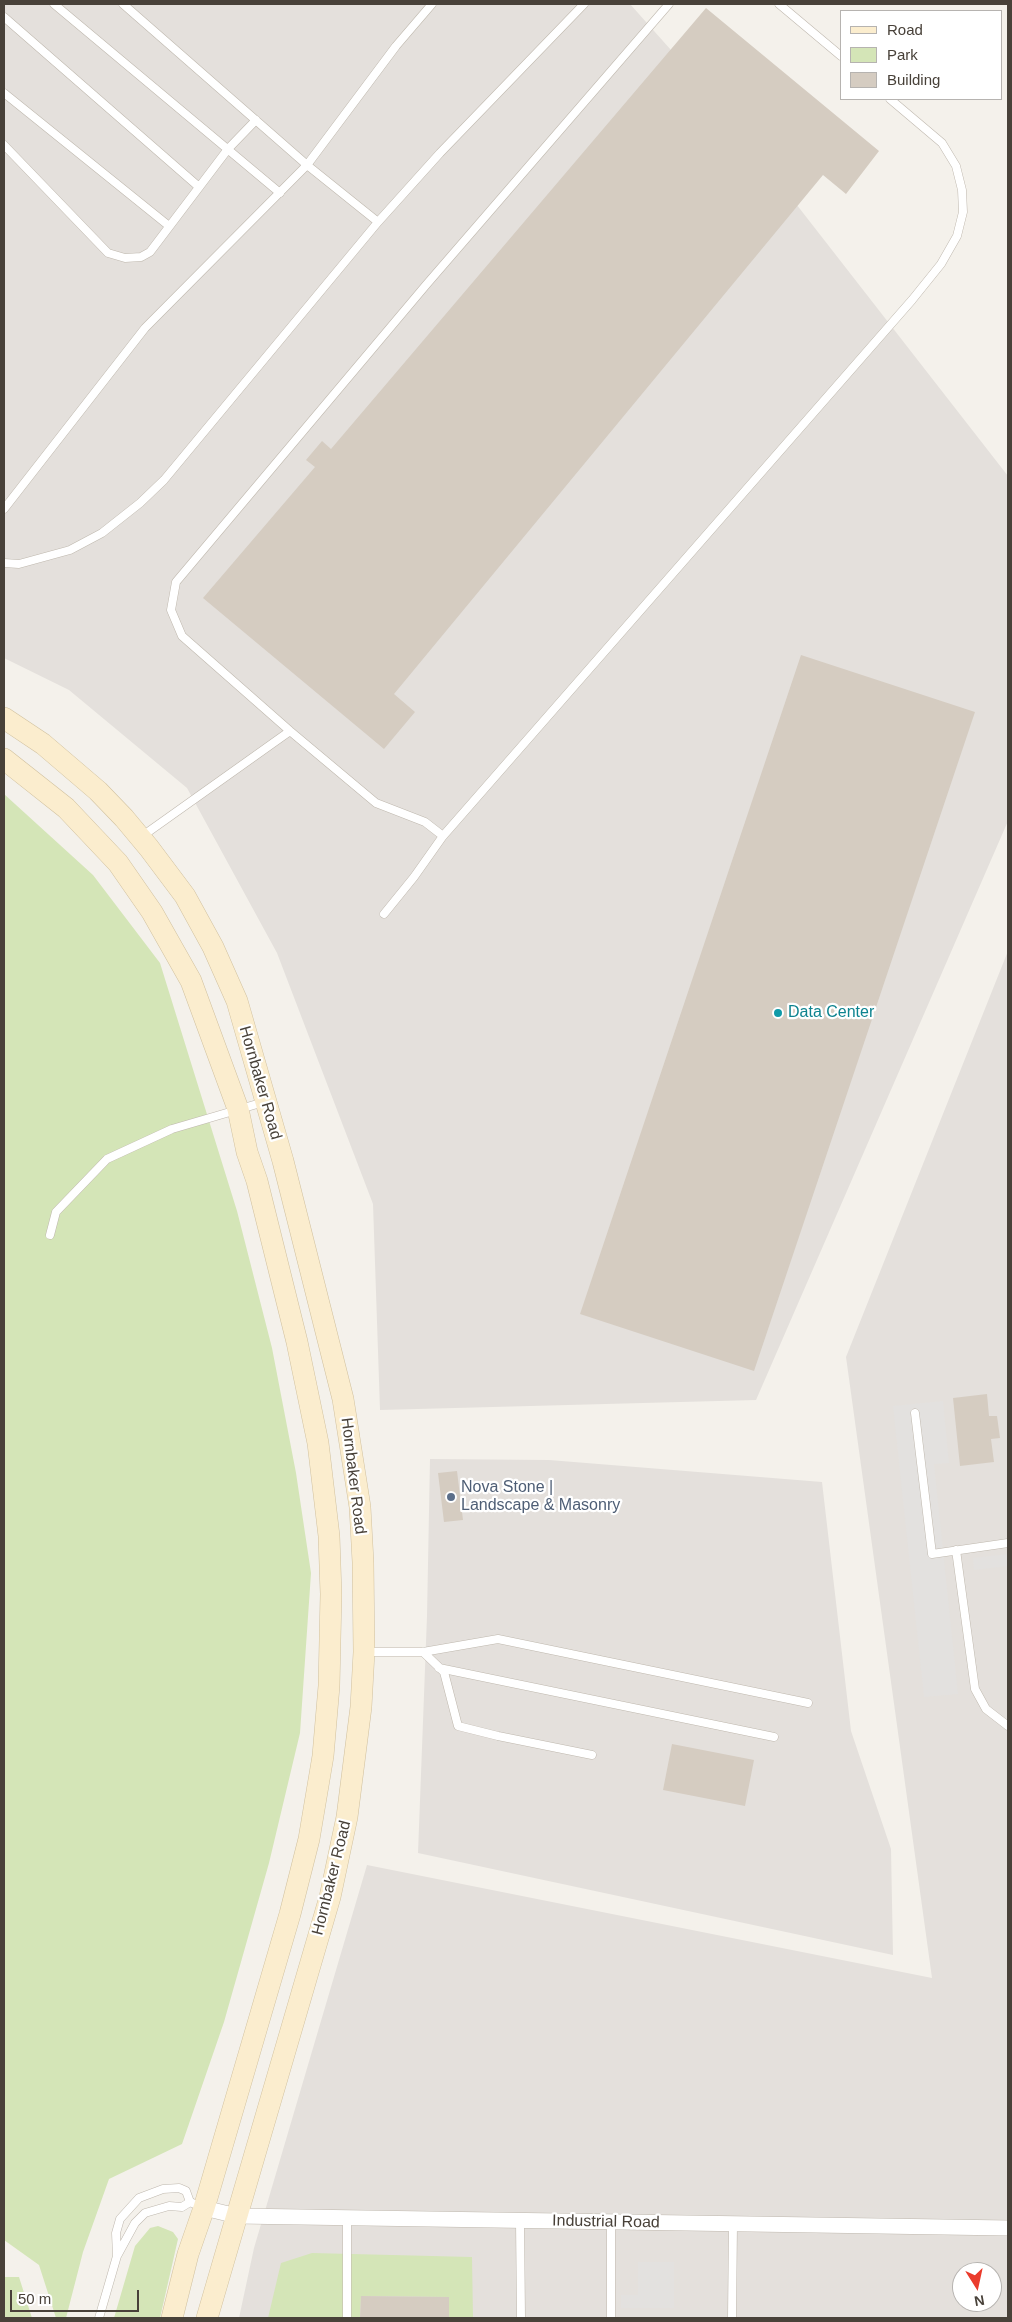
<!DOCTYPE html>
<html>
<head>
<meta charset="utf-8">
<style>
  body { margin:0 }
  #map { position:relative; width:1012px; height:2322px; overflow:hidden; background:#f4f1eb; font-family:Arial,sans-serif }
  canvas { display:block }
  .frame { position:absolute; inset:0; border:5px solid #484139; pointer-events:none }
  .legend { position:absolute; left:840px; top:10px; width:162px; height:90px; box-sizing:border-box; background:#fff; border:1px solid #b6b3b0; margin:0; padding:6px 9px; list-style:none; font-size:15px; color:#484139 }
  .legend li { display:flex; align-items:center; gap:10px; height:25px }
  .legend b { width:25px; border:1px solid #b6b3b0 }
  .north { position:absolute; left:952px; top:2262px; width:50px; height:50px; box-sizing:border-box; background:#fff; border:1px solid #b6b3b0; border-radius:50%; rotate:170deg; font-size:14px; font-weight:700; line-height:20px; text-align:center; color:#484139 }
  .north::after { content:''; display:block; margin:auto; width:18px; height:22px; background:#ea3b2c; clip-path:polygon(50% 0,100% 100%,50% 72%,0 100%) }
  .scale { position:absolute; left:10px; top:2290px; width:129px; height:22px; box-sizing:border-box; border:2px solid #484139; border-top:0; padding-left:6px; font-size:15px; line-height:18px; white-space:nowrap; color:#484139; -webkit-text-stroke:4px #fff; paint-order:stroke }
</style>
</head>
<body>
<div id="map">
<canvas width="1012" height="2322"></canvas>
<div class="frame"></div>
<ul class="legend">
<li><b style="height:6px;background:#fbedce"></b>Road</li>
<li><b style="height:14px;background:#d4e5b7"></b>Park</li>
<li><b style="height:14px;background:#d5ccc1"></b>Building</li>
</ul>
<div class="north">N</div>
<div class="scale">50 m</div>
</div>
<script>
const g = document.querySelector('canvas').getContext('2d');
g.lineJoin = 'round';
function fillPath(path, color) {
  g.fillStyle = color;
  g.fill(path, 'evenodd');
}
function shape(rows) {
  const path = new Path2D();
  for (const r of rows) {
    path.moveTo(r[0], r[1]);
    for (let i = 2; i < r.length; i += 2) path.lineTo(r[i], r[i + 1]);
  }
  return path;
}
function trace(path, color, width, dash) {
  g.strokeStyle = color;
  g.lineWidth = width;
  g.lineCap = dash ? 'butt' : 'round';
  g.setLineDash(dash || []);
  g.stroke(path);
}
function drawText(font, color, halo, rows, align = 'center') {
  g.font = font + ' Arial,sans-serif';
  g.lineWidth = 4.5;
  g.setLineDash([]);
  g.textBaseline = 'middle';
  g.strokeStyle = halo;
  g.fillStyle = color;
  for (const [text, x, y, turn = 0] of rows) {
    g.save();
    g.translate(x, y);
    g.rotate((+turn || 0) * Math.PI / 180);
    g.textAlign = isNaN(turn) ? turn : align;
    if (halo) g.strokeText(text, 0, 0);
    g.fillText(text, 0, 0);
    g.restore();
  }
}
fillPath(shape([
  [4,4,630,4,712,96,1008,476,1008,821,756,1400,380,1410,373,1204,277,953,187,788,69,690,4,658],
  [1008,951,1008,2318,239,2318,254,2248,367,1865,932,1978,846,1357],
  [962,2272,992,2272,992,2302,962,2302],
  [430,1459,549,1460,822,1482,851,1731,891,1849,893,1955,418,1853,427,1616]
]), '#e4e0dc');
fillPath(shape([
  [4,794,93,875,160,963,237,1211,272,1348,296,1473,311,1573,300,1733,269,1863,224,2022,182,2144,109,2179,83,2252,66,2318,56,2318,39,2265,4,2240],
  [158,2226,173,2232,178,2239,160,2318,114,2318,135,2246,150,2228],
  [312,2253,472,2257,473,2318,449,2318,449,2297,361,2296,360,2318,268,2318,281,2263],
  [4,2277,19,2277,32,2318,4,2318]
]), '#d4e5b7');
fillPath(shape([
  [943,1401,949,1463,934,1464,958,1694,924,1697,893,1406],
  [1008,1554,1008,1566,974,1570,973,1558],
  [638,2262,674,2262,674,2308,621,2308,621,2295,638,2295]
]), '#e3e1df');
fillPath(shape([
  [706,8,879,151,846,194,823,175,394,694,415,712,384,749,203,598,315,467,306,460,322,441,331,449],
  [801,655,975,712,754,1371,580,1314],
  [987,1394,989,1416,997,1416,1000,1438,991,1439,994,1462,960,1466,953,1398],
  [457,1471,463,1520,444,1522,438,1473],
  [672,1744,754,1760,745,1806,663,1790],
  [361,2296,449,2297,449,2318,360,2318]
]), '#d5ccc1');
const lane = shape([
  [54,4,280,193],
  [432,4,396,46,307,165,378,222,440,153,584,4],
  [669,4,426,285,176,582,171,610,182,636,290,731,376,803,425,822,443,836,912,300,941,264,957,236,963,212,962,190,956,166,942,143,890,99],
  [779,4,841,56],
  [4,17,199,187],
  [4,93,169,226],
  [4,145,108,253,125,258,141,257,150,252,228,149,256,120],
  [4,509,145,328,307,165,123,4],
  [4,563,19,564,70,550,102,533,140,503,164,480,378,222],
  [141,837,290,731],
  [384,914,414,877,443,836],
  [50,1235,56,1212,107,1159,172,1129,264,1102],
  [915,1413,932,1554,1008,1543],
  [956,1550,975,1689,986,1709,1008,1726],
  [366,1652,423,1652,498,1639,808,1703],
  [423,1652,444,1672,458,1726,498,1736,592,1755],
  [439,1668,774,1737],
  [190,2202,182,2207,169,2206,145,2213,135,2223,117,2256,116,2233,120,2219,139,2198,163,2189,179,2188,186,2191,190,2202,202,2207],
  [520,2221,521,2318],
  [99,2318,117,2256],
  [347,2318,347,2217],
  [611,2318,611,2222],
  [732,2318,733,2224]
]);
const street = shape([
  [204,2208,237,2216,1008,2228]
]);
const secondary = shape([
  [4,718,43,744,98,791,124,818,149,848,185,896,213,947,237,1001,283,1161,343,1399,360,1507,363,1562,364,1652,361,1707,347,1817,330,1897,207,2318],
  [4,759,66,808,118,863,152,912,191,981,238,1109,247,1152,257,1181,297,1342,318,1443,329,1536,331,1594,329,1686,323,1756,309,1839,290,1914,204,2208,188,2254,172,2318]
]);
trace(lane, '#bfb8ae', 9);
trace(street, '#bfb8ae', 16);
trace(secondary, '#d0c09e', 22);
trace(lane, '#fff', 8);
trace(street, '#fff', 15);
trace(secondary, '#fbedce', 21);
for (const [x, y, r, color] of [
  [778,1013,5,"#0f9aa8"],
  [451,1497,5,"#5c6f8a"]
]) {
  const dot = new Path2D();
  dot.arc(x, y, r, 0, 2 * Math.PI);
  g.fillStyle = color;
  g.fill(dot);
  trace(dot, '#fff', 2);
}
drawText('16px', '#0d838f', '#fff', [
  ["Data Center",788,1013]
], 'left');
drawText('16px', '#484139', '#fff', [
  ["Hornbaker Road",260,1083,74],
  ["Hornbaker Road",353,1476,83],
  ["Hornbaker Road",332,1878,-76],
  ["Industrial Road",606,2222,1]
]);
drawText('16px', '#4e5e75', '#fff', [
  ["Nova Stone |",461,1488],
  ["Landscape & Masonry",461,1506]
], 'left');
</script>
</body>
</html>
